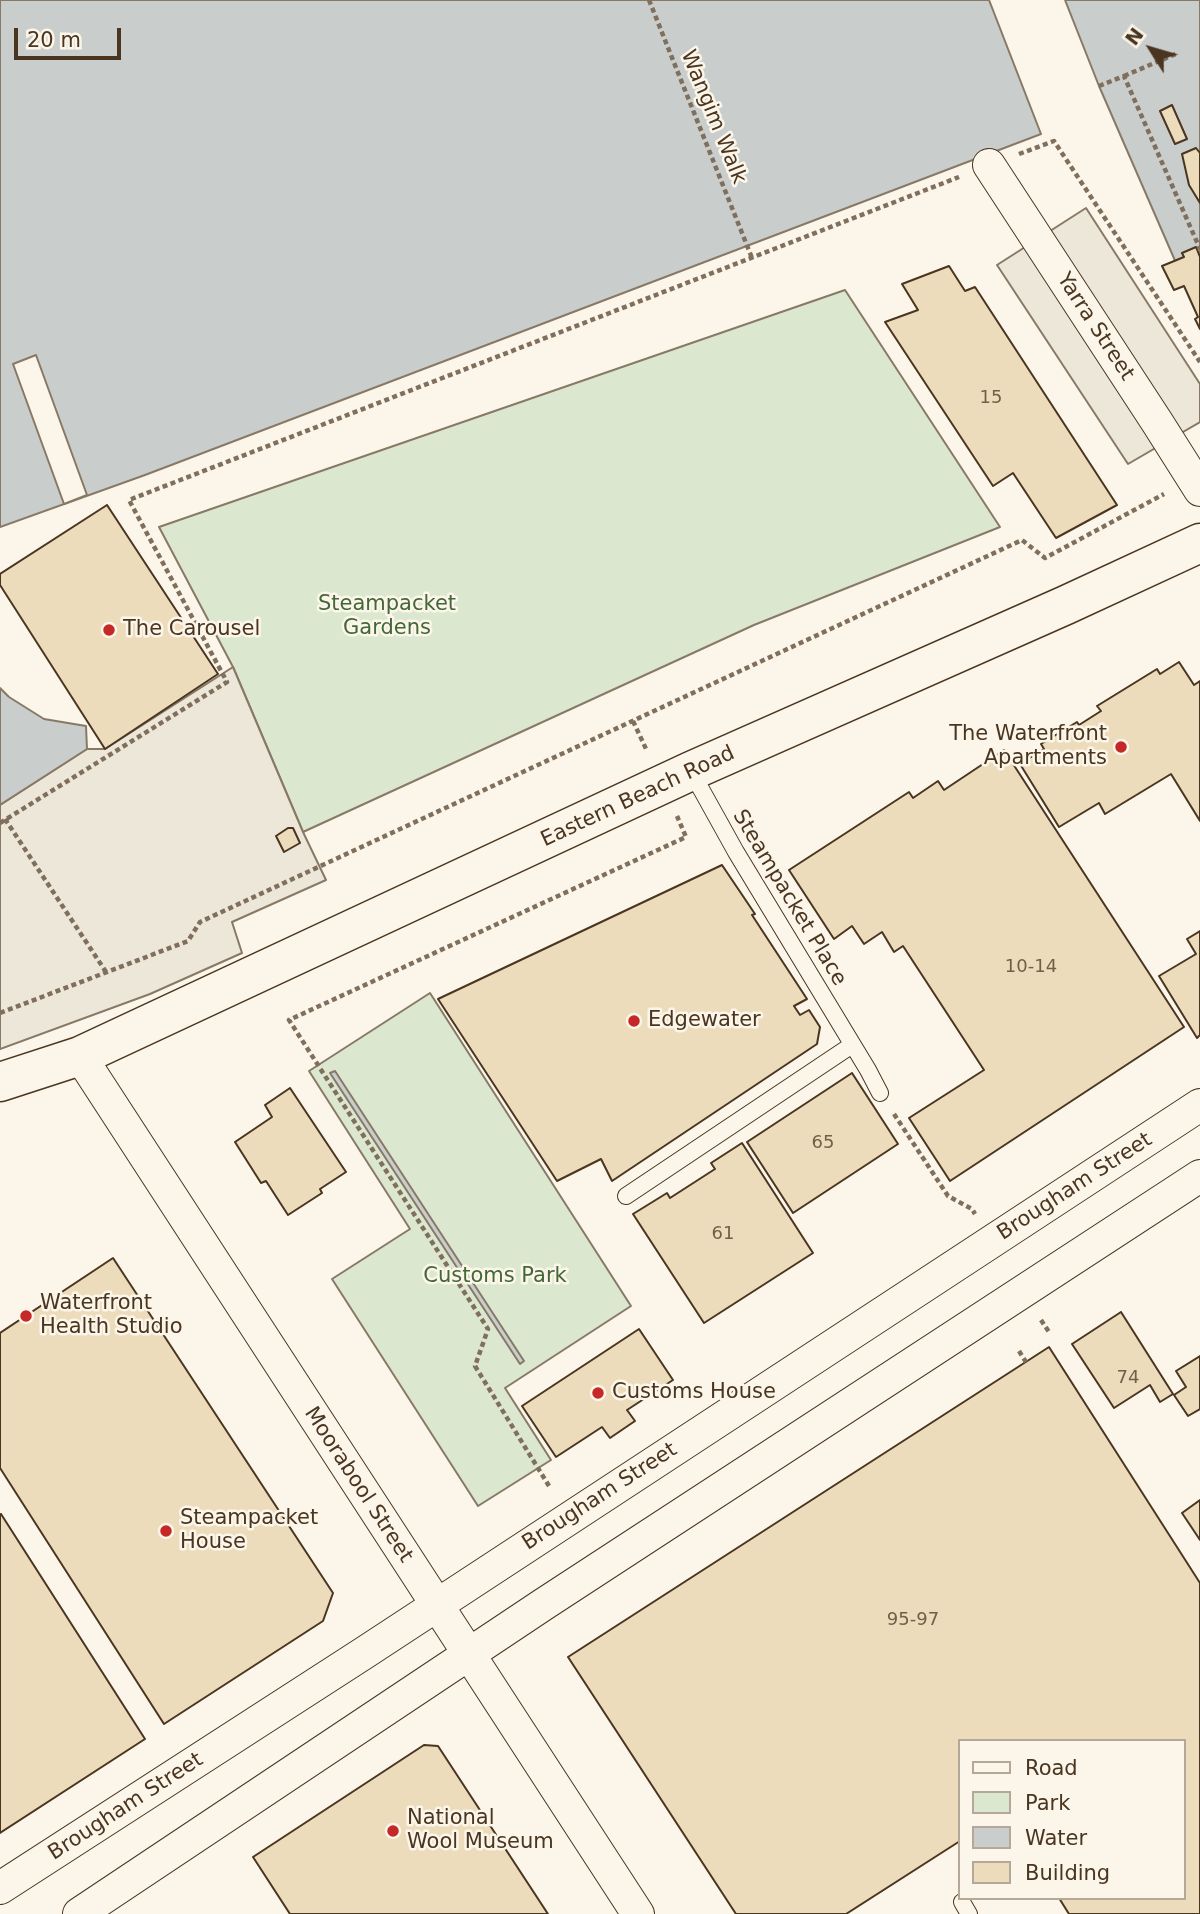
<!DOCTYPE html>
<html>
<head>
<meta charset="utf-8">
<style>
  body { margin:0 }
  #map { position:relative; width:1200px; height:1914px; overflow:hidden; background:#fbf6e9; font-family:"DejaVu Sans",sans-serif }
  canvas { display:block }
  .legend { position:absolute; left:958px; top:1739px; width:228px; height:161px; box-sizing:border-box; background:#fbf6e9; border:2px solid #b4a999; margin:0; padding:9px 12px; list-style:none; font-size:21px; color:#4a3520 }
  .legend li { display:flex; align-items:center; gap:14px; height:35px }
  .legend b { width:35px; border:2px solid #b4a999 }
  .north { position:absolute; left:1116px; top:14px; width:70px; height:70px; -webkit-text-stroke:5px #fbf6e9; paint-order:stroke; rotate:307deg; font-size:19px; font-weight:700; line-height:28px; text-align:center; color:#4a3520 }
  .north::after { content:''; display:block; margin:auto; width:24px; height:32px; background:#4a3520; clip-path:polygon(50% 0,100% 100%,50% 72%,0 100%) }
  .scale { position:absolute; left:14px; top:28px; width:107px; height:32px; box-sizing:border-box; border:4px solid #4a3520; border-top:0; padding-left:9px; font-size:21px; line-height:24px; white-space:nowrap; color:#4a3520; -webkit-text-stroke:5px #fbf6e9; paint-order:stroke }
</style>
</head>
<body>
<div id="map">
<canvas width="1200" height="1914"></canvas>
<ul class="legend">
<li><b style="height:9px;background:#fbf6e9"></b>Road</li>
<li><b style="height:19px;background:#dce7d0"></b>Park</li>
<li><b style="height:19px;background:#c9cecd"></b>Water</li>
<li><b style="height:19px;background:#ecdcbc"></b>Building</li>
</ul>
<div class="north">N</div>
<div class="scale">20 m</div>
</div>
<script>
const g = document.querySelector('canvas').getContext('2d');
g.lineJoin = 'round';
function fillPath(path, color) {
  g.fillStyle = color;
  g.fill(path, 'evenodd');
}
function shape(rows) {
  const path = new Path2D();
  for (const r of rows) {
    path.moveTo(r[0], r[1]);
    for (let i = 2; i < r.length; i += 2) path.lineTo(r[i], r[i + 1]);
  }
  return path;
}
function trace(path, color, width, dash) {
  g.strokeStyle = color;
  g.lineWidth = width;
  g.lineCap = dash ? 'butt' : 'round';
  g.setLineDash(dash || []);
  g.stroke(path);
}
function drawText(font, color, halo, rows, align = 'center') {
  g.font = font + ' "DejaVu Sans",sans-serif';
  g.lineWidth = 5;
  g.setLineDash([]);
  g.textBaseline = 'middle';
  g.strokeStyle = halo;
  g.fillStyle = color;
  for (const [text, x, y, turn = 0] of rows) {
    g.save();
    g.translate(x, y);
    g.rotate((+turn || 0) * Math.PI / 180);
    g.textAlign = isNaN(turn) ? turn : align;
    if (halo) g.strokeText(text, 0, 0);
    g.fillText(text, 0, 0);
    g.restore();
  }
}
const green = shape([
  [845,290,1000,527,754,625,303,832,233,667,159,527,845,290],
  [430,993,631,1306,505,1388,551,1460,478,1506,332,1279,410,1229,309,1071,430,993]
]);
fillPath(green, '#dce7d0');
trace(green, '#887966', 2);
const parking = shape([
  [1086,208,1200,384,1200,422,1128,464,997,265,1086,208],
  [233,667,303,832,326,880,232,922,242,953,150,994,0,1049,0,805,87,749,105,749,233,667]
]);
fillPath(parking, '#ede7d9');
trace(parking, '#887966', 2);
const water = shape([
  [0,0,989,0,1041,134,145,475,0,527,0,0],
  [1065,0,1200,0,1200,318,1099,86,1065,0],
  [0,688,9,697,44,719,86,726,87,749,0,805,0,688],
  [335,1071,524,1361,520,1364,330,1073,335,1071]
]);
fillPath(water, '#c9cecd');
trace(water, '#887966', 2);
const pier = shape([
  [36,355,87,495,64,504,13,364,36,355]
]);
fillPath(pier, '#fbf6e9');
trace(pier, '#887966', 2);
const building = shape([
  [1172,105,1187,139,1175,144,1160,111,1172,105],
  [1196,148,1200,153,1200,203,1189,185,1182,154,1196,148],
  [1196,247,1200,257,1200,329,1195,319,1198,317,1184,286,1174,290,1162,266,1184,257,1182,253,1196,247],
  [949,266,965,291,975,287,1117,505,1056,538,1013,473,993,486,885,322,918,310,902,284,949,266],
  [107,505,218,674,105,749,0,585,0,574,107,505],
  [1179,662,1194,685,1200,681,1200,821,1171,774,1105,814,1099,803,1059,827,1020,764,1044,749,1041,744,1077,722,1079,725,1101,711,1097,706,1157,669,1160,674,1179,662],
  [1004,750,1184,1027,950,1181,909,1118,984,1070,903,946,894,952,882,932,864,944,852,926,834,939,789,870,909,792,913,798,938,781,944,790,1004,750],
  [288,828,293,828,300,843,284,852,276,836,288,828],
  [722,865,755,914,752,915,807,999,794,1006,800,1015,809,1010,820,1027,817,1044,612,1181,601,1159,557,1181,438,999,722,865],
  [1200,931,1200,1035,1197,1038,1159,976,1196,954,1187,939,1200,931],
  [852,1073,898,1144,793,1213,747,1142,852,1073],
  [290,1088,346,1172,320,1189,322,1193,288,1215,266,1181,261,1183,235,1142,272,1117,265,1105,290,1088],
  [742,1143,813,1253,704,1323,633,1214,667,1193,670,1198,715,1169,711,1163,742,1143],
  [113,1258,333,1593,323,1621,164,1724,0,1468,0,1333,113,1258],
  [1121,1312,1173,1394,1160,1402,1150,1385,1114,1408,1072,1344,1121,1312],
  [639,1329,673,1380,627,1410,635,1421,610,1438,602,1427,556,1457,522,1406,639,1329],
  [1049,1347,1200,1583,1200,1914,1069,1914,1059,1898,1184,1898,1184,1741,960,1741,960,1841,846,1914,736,1914,568,1657,1049,1347],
  [1200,1356,1200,1409,1188,1416,1174,1395,1186,1387,1176,1371,1200,1356],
  [1200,1500,1200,1540,1182,1513,1200,1500],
  [1,1514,145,1739,0,1833,0,1515,1,1514],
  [424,1745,438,1746,548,1914,290,1914,253,1857,424,1745]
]);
fillPath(building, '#ecdcbc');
trace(building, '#4a3520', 2);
const lane = shape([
  [691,771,736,852,868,1070,880,1093],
  [626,1196,852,1045],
  [962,1902,969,1914]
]);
const street = shape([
  [989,165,1157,422,1200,490],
  [80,1056,638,1914],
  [0,1888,364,1653,1200,1105],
  [79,1914,544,1604,1200,1176]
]);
const secondary = shape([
  [0,1082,80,1056,691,771,1066,605,1200,543]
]);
trace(lane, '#4a3520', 18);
trace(street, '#4a3520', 34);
trace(secondary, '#4a3520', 41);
trace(shape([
  [649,0,752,258],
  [1124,76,1178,53],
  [1099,86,1124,76,1200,249],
  [1019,154,1054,141,1200,362],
  [633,721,647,751],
  [5,819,106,972],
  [0,823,227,682,129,500,959,177],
  [0,1013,188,941,200,922,1022,540,1045,558,1164,494],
  [894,1114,948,1196,972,1209,975,1214],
  [1041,1320,1049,1332],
  [1019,1351,1026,1362],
  [549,1486,475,1366,488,1329,289,1020,686,837,677,816]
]), '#7f6f5c', 4.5, [5, 3.5]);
trace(lane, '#fbf6e9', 16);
trace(street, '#fbf6e9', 32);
trace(secondary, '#fbf6e9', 38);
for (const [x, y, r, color] of [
  [109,630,7,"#c62828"],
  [1121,747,7,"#c62828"],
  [634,1021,7,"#c62828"],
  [26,1316,7,"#c62828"],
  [598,1393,7,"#c62828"],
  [166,1531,7,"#c62828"],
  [393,1831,7,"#c62828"]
]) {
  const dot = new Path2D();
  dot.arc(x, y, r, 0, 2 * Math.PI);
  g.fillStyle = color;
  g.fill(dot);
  trace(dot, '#fbf6e9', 2.5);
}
drawText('18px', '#725f47', null, [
  ["15",991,398],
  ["10-14",1031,967],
  ["65",823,1143],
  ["61",723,1234],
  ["74",1128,1378],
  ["95-97",913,1620]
]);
drawText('21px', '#4a3520', '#fbf6e9', [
  ["Wangim Walk",713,117,68],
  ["Yarra Street",1095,327,57],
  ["Eastern Beach Road",638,797,-25],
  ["Steampacket Place",789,898,59],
  ["Brougham Street",1075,1187,-33],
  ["Moorabool Street",358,1485,57],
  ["Brougham Street",600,1497,-33],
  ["Brougham Street",126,1807,-33]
]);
drawText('21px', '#436837', '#fbf6e9', [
  ["Steampacket",387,605],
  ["Gardens",387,629],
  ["Customs Park",495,1277]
]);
drawText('21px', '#4a3520', '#fbf6e9', [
  ["The Carousel",123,630],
  ["The Waterfront",1107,735,"right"],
  ["Apartments",1107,759,"right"],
  ["Edgewater",648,1021],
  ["Waterfront",40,1304],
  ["Health Studio",40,1328],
  ["Customs House",612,1393],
  ["Steampacket",180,1519],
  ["House",180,1543],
  ["National",407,1819],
  ["Wool Museum",407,1843]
], 'left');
</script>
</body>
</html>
